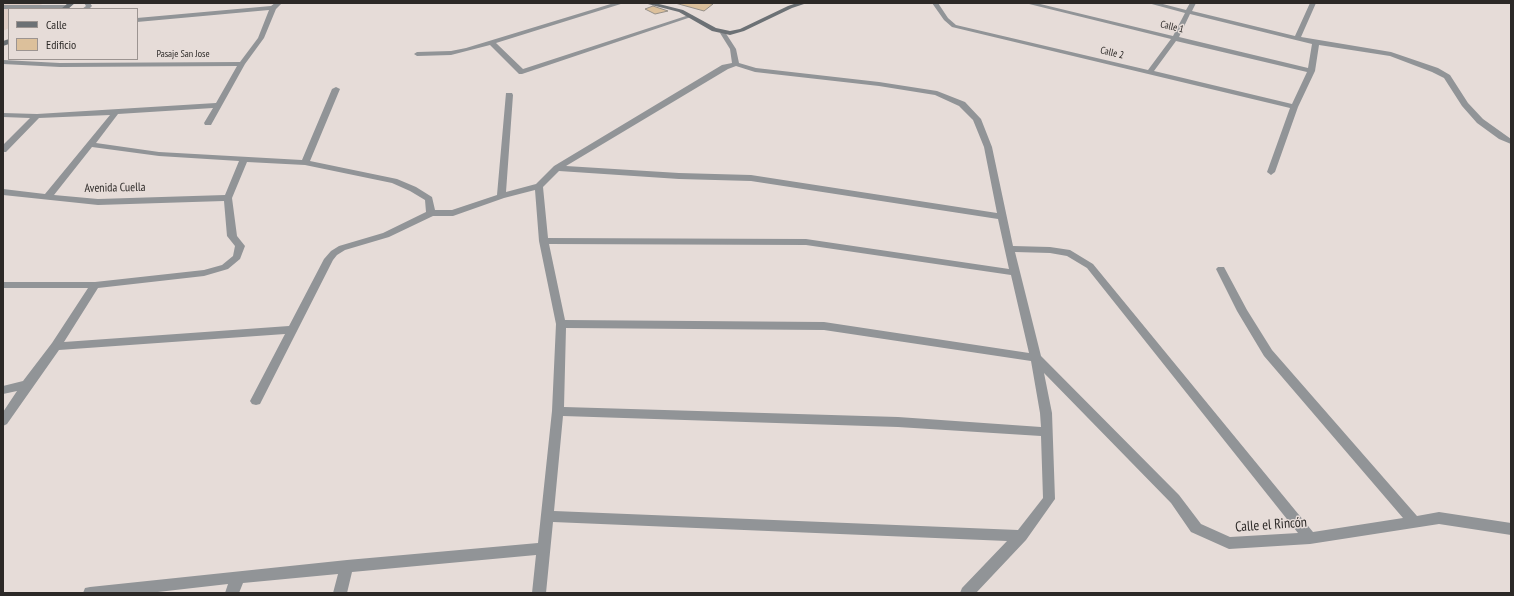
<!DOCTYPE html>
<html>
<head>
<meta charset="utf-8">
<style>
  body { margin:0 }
  #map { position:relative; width:1514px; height:596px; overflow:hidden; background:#e6dcd8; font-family:"PT Sans Narrow",sans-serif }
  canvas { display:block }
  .frame { position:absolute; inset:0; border:4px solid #2c2927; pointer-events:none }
  .legend { position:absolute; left:8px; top:8px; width:130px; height:52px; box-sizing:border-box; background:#e6dcd8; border:1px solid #9c9491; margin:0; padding:5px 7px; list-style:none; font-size:12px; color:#2c2927 }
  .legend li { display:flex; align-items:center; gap:8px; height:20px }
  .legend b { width:20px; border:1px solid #9c9491 }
</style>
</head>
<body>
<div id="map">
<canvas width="1514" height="596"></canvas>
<div class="frame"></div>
<ul class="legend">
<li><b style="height:5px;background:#6c7175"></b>Calle</li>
<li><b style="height:11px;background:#dcc09b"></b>Edificio</li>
</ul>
</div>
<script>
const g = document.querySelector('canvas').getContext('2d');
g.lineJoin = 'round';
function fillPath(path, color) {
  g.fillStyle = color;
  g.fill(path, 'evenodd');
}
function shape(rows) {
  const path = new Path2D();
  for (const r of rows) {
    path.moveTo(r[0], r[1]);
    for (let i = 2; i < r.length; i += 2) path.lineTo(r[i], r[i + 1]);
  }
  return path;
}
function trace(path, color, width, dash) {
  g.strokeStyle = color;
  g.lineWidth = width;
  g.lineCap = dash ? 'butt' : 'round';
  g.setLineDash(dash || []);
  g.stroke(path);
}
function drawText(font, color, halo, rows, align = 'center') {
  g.font = font + ' "PT Sans Narrow",sans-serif';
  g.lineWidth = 3;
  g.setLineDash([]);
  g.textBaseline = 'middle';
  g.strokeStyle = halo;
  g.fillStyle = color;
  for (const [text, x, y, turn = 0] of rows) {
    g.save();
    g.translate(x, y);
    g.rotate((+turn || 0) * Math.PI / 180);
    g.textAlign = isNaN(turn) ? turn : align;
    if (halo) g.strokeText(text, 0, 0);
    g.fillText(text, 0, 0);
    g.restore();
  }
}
fillPath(shape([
  [3,3,45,3,38,6,9,9,9,28,3,31]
]), '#e0cec6');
const building = shape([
  [675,3,706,3,713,4,704,11,675,3],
  [653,6,668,11,655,14,645,9,653,6]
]);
fillPath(building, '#dcc09b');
trace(building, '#969088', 1);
fillPath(shape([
  [3,5,67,5,70,7,67,9,3,9,3,5]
]), '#919497');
fillPath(shape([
  [84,3,90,3,92,6,89,9,82,9,86,6,84,3],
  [275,3,282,3,276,9,264,38,245,64,211,125,205,125,204,123,213,108,118,114,96,143,159,152,302,160,332,89,336,87,340,89,310,161,397,179,416,187,432,197,435,210,452,210,497,195,506,93,512,93,513,95,506,192,536,184,554,166,722,65,732,63,730,49,720,33,725,32,736,49,739,63,756,68,879,82,937,91,965,102,981,119,992,147,1013,246,1050,247,1070,250,1093,264,1313,532,1403,518,1264,356,1237,311,1216,269,1218,267,1224,267,1247,310,1272,350,1417,516,1439,512,1511,523,1511,535,1439,524,1310,544,1229,549,1191,532,1171,503,1044,373,1052,413,1055,499,1026,540,976,593,960,593,962,588,1007,541,553,522,546,593,532,593,536,555,352,572,347,593,333,593,338,574,243,583,239,593,225,593,228,584,149,593,83,593,85,588,90,587,347,560,538,543,552,411,556,324,539,241,535,190,504,198,453,216,433,216,389,237,345,250,337,255,333,260,260,404,256,405,252,404,250,401,285,334,59,350,7,424,3,426,3,412,17,391,3,394,3,386,23,381,52,343,88,288,3,288,3,282,95,282,204,270,222,265,233,256,235,246,227,236,224,201,98,205,3,195,3,189,45,194,110,115,39,118,6,152,3,152,3,145,30,118,3,117,3,113,37,114,216,103,237,66,60,67,3,64,3,60,60,63,240,62,258,38,269,10,137,22,137,18,271,6,275,3],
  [736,66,755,72,879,86,935,95,959,106,973,120,984,147,997,213,751,175,679,173,566,166,728,69,736,66],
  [92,147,159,156,239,161,225,195,98,199,54,195,92,147],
  [247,162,305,165,392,183,410,191,425,200,426,212,383,233,339,246,331,251,324,259,289,326,64,342,98,288,204,276,228,269,240,259,245,246,237,236,232,198,247,162],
  [559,171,679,179,751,181,998,219,1009,269,806,239,548,238,543,187,559,171],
  [549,244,806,245,1011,275,1029,353,824,322,565,320,549,244],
  [1015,252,1050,253,1067,256,1087,268,1298,533,1230,537,1201,524,1179,495,1041,356,1015,252],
  [566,328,824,330,1031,361,1040,413,1041,427,898,417,564,407,566,328],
  [563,416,898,427,1041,436,1043,498,1018,530,554,511,563,416],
  [614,3,624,3,496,43,523,69,689,15,694,16,522,74,519,74,490,45,451,55,417,56,414,54,417,52,451,51,466,48,614,3],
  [932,3,938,3,948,18,956,25,1148,70,1171,39,1025,3,1036,3,1173,36,1185,13,1148,3,1159,3,1186,10,1190,3,1196,3,1192,11,1295,36,1310,3,1316,3,1301,37,1391,52,1438,68,1450,75,1468,103,1483,119,1511,139,1511,144,1499,139,1477,123,1462,106,1444,78,1432,72,1390,56,1319,45,1315,71,1298,107,1275,172,1271,175,1267,172,1290,108,952,27,944,20,932,3],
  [1190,14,1312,44,1308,68,1179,37,1190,14],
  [1176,41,1307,72,1292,104,1154,71,1176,41]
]), '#919497');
fillPath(shape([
  [68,3,75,3,68,9,61,9,68,3],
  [644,3,655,3,683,10,716,28,730,31,740,29,788,6,797,3,807,3,792,8,744,31,730,35,712,31,679,12,644,3],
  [9,39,9,44,3,46,3,41,9,39]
]), '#6c7175');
drawText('10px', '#2c2927', '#e6dcd8', [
  ["Calle 1",1172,27,14],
  ["Calle 2",1112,53,14],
  ["Pasaje San Jose",183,54]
]);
drawText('12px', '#2c2927', '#e6dcd8', [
  ["Avenida Cuella",115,188,-1]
]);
drawText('14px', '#2c2927', '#e6dcd8', [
  ["Calle el Rincón",1271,525,-4]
]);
</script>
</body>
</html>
